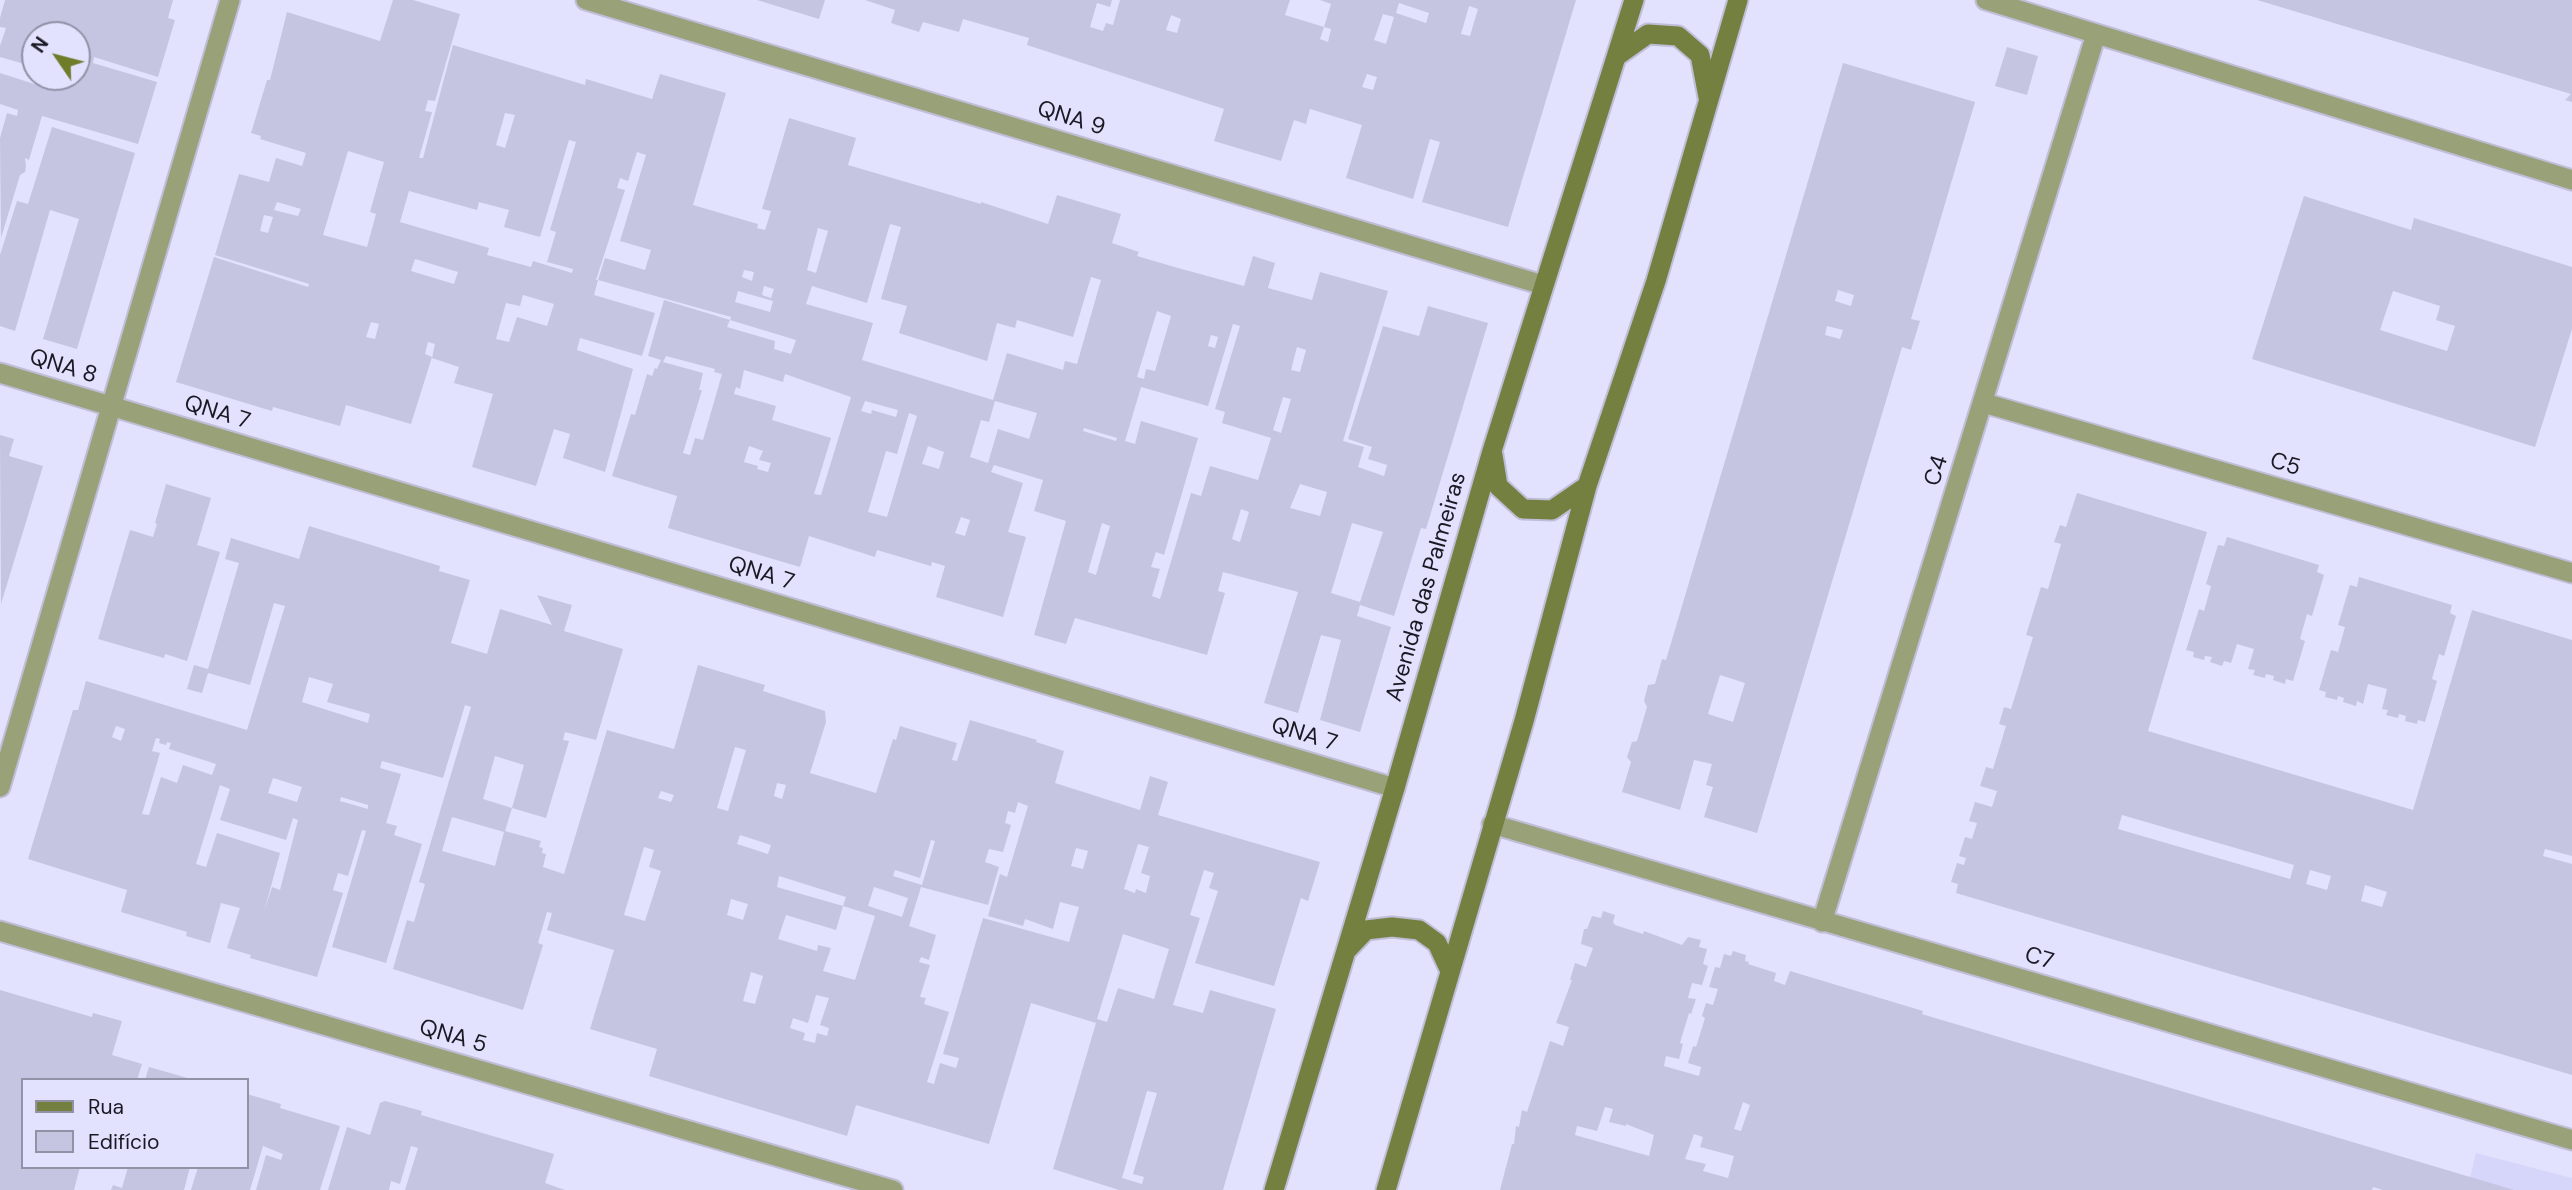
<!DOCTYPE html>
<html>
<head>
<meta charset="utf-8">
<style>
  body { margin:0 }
  #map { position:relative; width:2572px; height:1190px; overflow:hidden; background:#e2e2ff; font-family:"DM Sans",sans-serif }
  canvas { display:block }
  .legend { position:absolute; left:21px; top:1078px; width:228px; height:91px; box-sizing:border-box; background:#e2e2ff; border:2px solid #9292a7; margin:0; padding:9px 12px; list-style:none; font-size:21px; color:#1a1923 }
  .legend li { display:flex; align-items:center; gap:14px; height:35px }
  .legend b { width:35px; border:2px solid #9292a7 }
  .north { position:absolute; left:21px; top:21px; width:70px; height:70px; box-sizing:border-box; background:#e2e2ff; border:2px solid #9292a7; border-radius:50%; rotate:305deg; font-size:19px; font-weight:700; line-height:28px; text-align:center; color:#1a1923 }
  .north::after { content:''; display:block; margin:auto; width:24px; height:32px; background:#6f7d2b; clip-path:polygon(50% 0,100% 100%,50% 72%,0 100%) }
</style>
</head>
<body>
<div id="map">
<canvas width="2572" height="1190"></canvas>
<ul class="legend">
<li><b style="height:9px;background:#738040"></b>Rua</li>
<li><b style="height:19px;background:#c5c5e1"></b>Edifício</li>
</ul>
<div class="north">N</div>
</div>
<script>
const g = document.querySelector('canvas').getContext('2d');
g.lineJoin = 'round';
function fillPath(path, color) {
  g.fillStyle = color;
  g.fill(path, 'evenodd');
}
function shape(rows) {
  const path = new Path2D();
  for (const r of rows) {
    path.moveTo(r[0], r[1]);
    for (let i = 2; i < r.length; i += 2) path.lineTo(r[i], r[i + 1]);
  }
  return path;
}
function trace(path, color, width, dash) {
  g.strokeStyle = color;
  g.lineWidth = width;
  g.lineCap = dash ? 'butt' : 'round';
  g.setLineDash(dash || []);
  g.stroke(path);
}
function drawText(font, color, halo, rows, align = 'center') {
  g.font = font + ' "DM Sans",sans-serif';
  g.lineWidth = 6;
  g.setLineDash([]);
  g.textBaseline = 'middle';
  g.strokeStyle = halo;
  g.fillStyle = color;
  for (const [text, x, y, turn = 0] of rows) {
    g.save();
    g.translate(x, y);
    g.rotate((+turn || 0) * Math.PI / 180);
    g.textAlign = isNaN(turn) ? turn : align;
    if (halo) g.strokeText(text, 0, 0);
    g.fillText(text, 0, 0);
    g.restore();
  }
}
fillPath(shape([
  [2476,1153,2572,1178,2572,1190,2467,1190]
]), '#d6d5fa');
fillPath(shape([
  [5,0,173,0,168,18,175,20,158,77,94,57,93,63,157,82,138,144,42,116,29,160,25,158,26,166,25,172,20,175,1,238,0,138,7,113,17,116,18,110,0,104,0,73,50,89,54,77,77,77,77,35,35,35,35,67,0,57,0,46,6,28,0,27,0,18],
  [393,0,413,0,460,14,435,101,428,100,425,111,432,112,419,158,423,158,453,45,585,85,586,79,652,99,660,74,726,93,693,205,758,224,757,228,765,230,771,211,762,209,789,118,856,138,848,165,981,204,981,202,1048,224,1057,195,1121,214,1112,243,1139,252,1137,256,1178,268,1244,286,1253,256,1275,263,1268,288,1312,300,1320,272,1388,291,1343,441,1364,447,1358,467,1384,476,1387,465,1368,459,1372,447,1348,439,1383,326,1419,336,1428,306,1488,323,1426,529,1421,528,1394,616,1360,605,1357,616,1391,627,1360,732,1320,720,1341,640,1321,635,1298,713,1264,703,1298,592,1223,572,1218,591,1225,593,1207,655,1075,618,1066,644,1034,635,1066,521,1034,511,1043,480,994,465,991,472,1023,483,1008,532,1026,537,1003,617,936,597,945,566,932,562,931,566,877,550,875,557,809,536,800,567,668,528,677,496,612,476,631,414,635,415,647,374,652,376,655,368,657,369,661,360,648,356,664,300,730,320,727,327,775,341,774,349,791,354,796,340,730,320,731,317,598,280,605,258,645,270,651,250,620,241,646,155,637,152,628,181,620,178,617,188,625,190,596,280,598,280,594,295,655,313,642,356,580,338,577,350,633,369,605,472,563,458,570,434,554,429,536,486,472,467,493,394,454,383,459,367,432,358,435,344,428,342,425,354,432,357,411,424,346,405,340,426,273,407,272,411,176,382,214,257,308,287,309,284,215,255,239,174,269,182,276,158,302,166,306,153,260,139,261,136,251,133,267,80,270,80,287,12,380,41],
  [505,113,515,115,505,148,496,145],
  [569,140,576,142,550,230,556,232,547,262,573,269,572,273,533,261,531,267,487,255,489,248,400,222,409,191,477,210,479,202,509,210,504,227,540,237],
  [348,151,384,162,370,212,376,214,367,247,323,235],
  [277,202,301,209,298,216,274,210],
  [264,215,273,217,268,233,260,231],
  [890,224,901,227,881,299,907,306,899,333,987,361,997,323,1015,328,1017,320,1073,337,1091,277,1101,280,1077,364,1065,361,1063,370,1007,353,993,400,862,360,873,323,806,304,812,286,867,303],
  [818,228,828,231,816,273,807,270],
  [415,259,458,272,454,284,411,271],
  [744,270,754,272,752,281,742,277],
  [764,286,774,289,771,298,762,295],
  [738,291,773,301,770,312,735,302],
  [523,295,554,304,547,326,517,317,509,342,496,339,506,303,520,306],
  [1157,311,1171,316,1155,371,1146,369,1144,379,1137,377],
  [371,322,379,324,375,339,366,337],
  [1233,324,1240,326,1215,409,1225,412,1222,423,1271,438,1258,480,1210,466,1201,496,1191,493,1160,599,1152,596,1160,569,1151,567,1156,552,1164,555,1198,438,1141,421,1135,444,1125,441,1141,387,1208,406],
  [1211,335,1218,337,1215,348,1208,346],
  [1297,347,1306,350,1300,372,1291,370],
  [666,356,715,369,714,372,722,374,703,440,695,438,690,455,683,453,702,390,699,390,703,373,663,362],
  [744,370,783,382,785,374,851,397,821,495,814,494,831,438,772,420,776,406,734,394,736,387,740,389],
  [1283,397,1291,399,1281,433,1273,430],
  [865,401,898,410,896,417,872,410,871,414,861,411],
  [995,401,1037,413,1029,439,998,429,988,463,970,457,981,420,989,422],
  [909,413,917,416,887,517,868,512,886,451,897,454],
  [1084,428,1117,438,1116,441,1083,431],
  [749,446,763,451,759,460,771,463,768,472,757,469,758,466,744,462],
  [928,446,944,452,939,469,922,464],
  [1300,484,1327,492,1320,516,1290,508],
  [1241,509,1249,512,1240,542,1232,539],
  [961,517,970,520,965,536,955,533],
  [1102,523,1110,526,1096,575,1088,572],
  [1352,523,1383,532,1360,602,1331,593],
  [757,0,825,0,819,19],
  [865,0,1112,0,1110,7,1097,3,1090,27,1103,31,1106,23,1113,25,1120,0,1290,0,1285,15,1324,27,1320,39,1328,42,1331,29,1324,27,1331,4,1320,0,1576,0,1508,227,1422,202,1440,142,1430,139,1413,199,1346,178,1362,125,1310,109,1306,124,1294,120,1281,161,1214,141,1224,109,1027,45,1029,38,963,19,959,32,923,22,919,32,891,23,895,10],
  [1399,3,1429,13,1426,23,1396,13],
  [1469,6,1478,9,1470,36,1461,34],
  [1383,14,1394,17,1386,44,1374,40],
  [1171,15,1181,19,1177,33,1166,30],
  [1367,74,1377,77,1373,90,1362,87],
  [2257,0,2572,0,2572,102,2565,100,2571,94],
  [2007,47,2038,56,2027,95,1995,86],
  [1843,63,1975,102,1911,319,1920,321,1911,350,1902,347,1757,833,1704,817,1713,787,1706,785,1712,764,1694,760,1680,810,1622,792,1631,762,1627,757,1632,742,1637,741,1647,707,1644,701,1648,685,1655,684,1662,659,1666,660],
  [1838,290,1854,295,1851,306,1835,301],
  [1827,326,1843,330,1840,339,1825,335],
  [1720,675,1745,683,1733,722,1708,714],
  [52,127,135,153,77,349,43,339,79,219,50,210,15,331,0,326,0,255,17,201,28,204],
  [2304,196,2411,230,2414,218,2572,267,2572,329,2535,447,2252,359],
  [2393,291,2440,306,2436,320,2455,326,2447,351,2380,330],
  [0,435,14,439,9,456,43,466,1,604],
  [166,484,211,498,197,545,220,552,187,661,165,654,164,658,98,639,130,530,153,537,157,524,155,523],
  [2077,493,2207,532,2148,731,2413,810,2472,610,2572,640,2572,856,2545,849,2543,856,2572,864,2572,1075,1956,893,1958,884,1951,882,1957,863,1964,865,1966,858,1959,856,1965,837,1972,839,1977,823,1969,821,1975,802,1992,807,1997,791,1980,786,1986,767,1993,769,2006,726,1999,724,2004,707,2011,709,2017,690,2033,637,2026,635,2041,587,2048,589,2061,544,2054,542,2060,525,2066,527],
  [2122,815,2294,865,2290,879,2118,829],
  [2310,870,2331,876,2327,890,2306,884],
  [2365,885,2387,892,2382,907,2361,901],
  [309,526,440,566,439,571,470,580,451,643,487,654,500,609,552,625,537,595,572,605,564,631,623,649,596,740,565,732,563,740,569,741,546,818,512,808,505,831,541,841,539,847,543,848,542,853,546,854,543,867,564,874,607,730,674,749,698,665,765,685,763,691,825,711,826,722,810,773,876,793,893,739,896,740,900,726,957,743,952,760,957,761,970,720,1037,740,1036,742,1064,751,1055,783,1140,810,1150,776,1168,782,1158,815,1320,862,1308,901,1301,898,1274,986,1195,963,1218,891,1209,888,1214,873,1204,870,1190,915,1200,918,1173,1005,1203,1013,1210,990,1276,1009,1223,1190,1119,1190,1053,1169,1096,1023,1031,1003,989,1144,856,1105,847,1136,649,1076,657,1049,590,1029,614,950,547,930,552,913,547,912,538,943,543,945,523,1010,393,969,407,920,414,922,425,884,419,882,471,707,465,705,443,778,382,761,380,768,401,774,386,823,397,826,394,835,422,844,386,963,332,947,366,831,362,830,348,876,338,873,333,890,343,893,317,977,250,958,251,955,227,948,240,908,221,903,210,943,186,936,187,932,121,912,127,890,28,859,73,710,78,710,86,681,247,730,285,606,274,603,250,685,208,673,202,693,187,689,194,665,208,669,239,563,225,559,231,538,299,559],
  [309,677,333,684,327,702,370,714,368,723,302,702],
  [116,726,125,729,121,741,112,737],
  [156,738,160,739,159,743,166,745,167,742,171,743,169,749,216,764,212,775,183,765,177,783,161,777,149,815,142,814,160,753,152,751],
  [735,747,746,750,728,811,717,808],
  [495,756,524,765,512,808,483,799],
  [273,778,302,787,297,802,268,793],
  [777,783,786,785,782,799,774,796],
  [220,785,230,789,220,820,286,840,293,818,298,820,280,890,272,887,264,912,280,853,217,833,206,867,196,864],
  [661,791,674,795,671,802,658,798],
  [341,797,368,805,368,809,340,801],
  [1018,802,1028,806,1007,877,1000,874,988,916,1023,926,1025,919,1053,929,1060,902,1079,907,1069,942,983,918,943,1054,959,1058,956,1068,940,1063,934,1084,927,1082,949,1012,924,1004,926,998,920,997,930,965,919,962,921,957,929,960,936,935,909,926,921,887,988,905,999,867,985,862,989,849,1003,852,1011,825,1005,823,1008,811,1015,813],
  [452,817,504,832,495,866,442,851],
  [740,835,771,845,768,854,737,844],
  [931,840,935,841,922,885,893,876,895,870,920,878],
  [1138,844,1149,847,1141,873,1150,876,1146,893,1136,889,1135,893,1124,889],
  [644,847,654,850,649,867,661,871,645,921,624,915],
  [1076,848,1088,851,1083,869,1071,866],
  [779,876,846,897,843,906,875,916,855,980,823,971,831,948,818,945,817,951,778,939,786,915,836,930,843,906,777,887],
  [874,887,908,898,902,917,868,906],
  [731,899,748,904,743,920,727,915],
  [1123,934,1169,949,1154,999,1118,988,1107,1022,1097,1019],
  [751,972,763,976,755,1004,743,1001],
  [816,995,829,998,820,1025,829,1028,827,1036,817,1033,815,1043,803,1040,805,1033,790,1028,793,1018,808,1023],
  [1147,1091,1157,1093,1133,1174,1144,1177,1142,1184,1122,1178],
  [2227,537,2319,565,2317,572,2324,575,2312,616,2307,614,2300,639,2305,641,2293,681,2286,679,2285,684,2273,680,2274,676,2266,674,2265,678,2253,675,2255,670,2248,669,2254,649,2237,644,2231,663,2224,661,2222,666,2210,662,2212,657,2205,656,2204,660,2193,657,2194,652,2186,650,2199,609,2204,611,2211,586,2206,584,2218,545,2224,546],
  [2359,577,2452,605,2450,613,2456,616,2444,656,2439,654,2432,679,2437,681,2425,722,2418,720,2417,724,2405,721,2406,716,2399,714,2398,718,2386,715,2388,710,2382,709,2387,689,2368,684,2363,704,2357,701,2356,706,2343,702,2344,698,2338,696,2337,700,2325,697,2326,692,2319,690,2331,650,2338,652,2345,627,2338,625,2350,585,2357,587],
  [1603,911,1615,915,1613,922,1615,925,1643,934,1644,931,1682,945,1688,937,1701,940,1699,947,1707,949,1703,964,1708,966,1702,985,1692,983,1688,998,1696,999,1691,1014,1689,1013,1680,1043,1683,1044,1679,1059,1666,1056,1664,1066,1699,1076,1701,1067,1688,1063,1693,1046,1696,1047,1705,1018,1702,1016,1706,1003,1713,1005,1718,989,1709,987,1715,967,1720,968,1724,954,1731,956,1733,951,1746,955,1745,961,1749,962,1748,964,1776,973,1774,981,1785,985,1790,971,1923,1011,1922,1014,1925,1015,2514,1190,2383,1190,2373,1187,2372,1190,1500,1190,1512,1144,1514,1144,1516,1126,1519,1127,1522,1110,1527,1112,1550,1041,1563,1046,1569,1027,1556,1023,1572,980,1570,980,1575,963,1586,967,1593,948,1581,944,1584,929,1587,929,1592,916,1601,918],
  [1743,1102,1750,1105,1741,1131,1734,1129],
  [1605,1107,1613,1109,1609,1122,1626,1126,1626,1124,1654,1135,1649,1156,1575,1135,1577,1126,1597,1131],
  [1694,1134,1703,1137,1700,1147,1734,1156,1728,1178,1703,1171,1706,1164,1685,1159],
  [0,990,92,1017,93,1013,122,1021,112,1055,142,1064,137,1080,23,1080,23,1167,80,1167,74,1190,0,1190],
  [149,1067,191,1079,191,1080,145,1080],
  [247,1094,281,1104,280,1108,340,1126,320,1190,256,1190,266,1155,281,1160,283,1154,263,1146,250,1190,191,1190,198,1167,247,1167],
  [385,1101,422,1111,421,1115,554,1154,545,1183,565,1190,405,1190,418,1148,411,1146,400,1184,391,1181,389,1190,328,1190,347,1127,370,1135,380,1103],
  [128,1167,190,1167,184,1190,111,1190,113,1185,122,1188]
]), '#c5c5e1');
const minor = shape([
  [586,0,1543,285],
  [1986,0,2572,180],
  [0,373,1395,788],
  [1984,403,2572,573],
  [1492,824,2572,1140],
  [1822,922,2096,34],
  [0,931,893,1190]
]);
const tertiary = shape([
  [0,787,230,0]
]);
const secondary = shape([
  [1617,56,1648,34,1678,36,1700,55,1708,97],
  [1493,455,1498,486,1523,509,1552,510,1587,486],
  [1348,949,1366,930,1392,927,1419,930,1437,943,1450,971],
  [1274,1190,1395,788,1492,451,1634,0],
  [1386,1190,1524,721,1587,486,1656,281,1738,0]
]);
trace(minor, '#bebed7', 23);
trace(tertiary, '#bebed7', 23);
trace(secondary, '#bebed7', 23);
trace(minor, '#98a178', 19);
trace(tertiary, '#98a178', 19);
trace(secondary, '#738040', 19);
drawText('23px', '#1a1923', '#e2e2ff', [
  ["QNA 9",1071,119,17],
  ["QNA 8",63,367,17],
  ["QNA 7",217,413,17],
  ["C5",2285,465,16],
  ["C4",1937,471,-73],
  ["QNA 7",761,574,17],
  ["Avenida das Palmeiras",1427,587,-74],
  ["QNA 7",1304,735,17],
  ["C7",2039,959,16],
  ["QNA 5",453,1037,16]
]);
</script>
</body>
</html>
